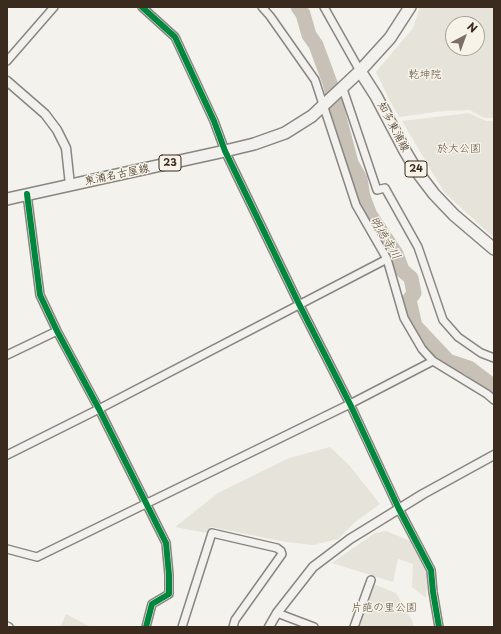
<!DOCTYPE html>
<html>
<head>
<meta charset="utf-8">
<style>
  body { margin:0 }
  #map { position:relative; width:501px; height:634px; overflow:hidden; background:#f4f2ec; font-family:"Playpen Sans",sans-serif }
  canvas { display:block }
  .frame { position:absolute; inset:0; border:8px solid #3b2a1e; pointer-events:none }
  .north { position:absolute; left:445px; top:16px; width:40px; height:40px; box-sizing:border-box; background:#f7f3e8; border:1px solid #aca397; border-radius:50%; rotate:41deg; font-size:11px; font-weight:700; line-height:16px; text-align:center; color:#3b2a1e }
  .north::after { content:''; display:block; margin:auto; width:14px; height:18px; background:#7c7066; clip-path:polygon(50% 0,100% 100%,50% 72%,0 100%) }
</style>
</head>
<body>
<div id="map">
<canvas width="501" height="634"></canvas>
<div class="frame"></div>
<div class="north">N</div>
</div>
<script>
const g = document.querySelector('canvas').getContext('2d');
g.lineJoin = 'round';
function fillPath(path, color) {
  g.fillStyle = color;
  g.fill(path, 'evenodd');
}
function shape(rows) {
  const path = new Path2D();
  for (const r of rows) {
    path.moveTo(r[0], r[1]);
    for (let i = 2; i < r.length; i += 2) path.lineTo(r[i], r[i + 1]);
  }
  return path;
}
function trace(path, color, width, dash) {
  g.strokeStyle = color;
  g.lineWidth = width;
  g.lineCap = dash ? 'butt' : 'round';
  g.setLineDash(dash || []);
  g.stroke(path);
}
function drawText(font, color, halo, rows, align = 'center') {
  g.font = font + ' "Playpen Sans","Klee One",sans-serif';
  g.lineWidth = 3;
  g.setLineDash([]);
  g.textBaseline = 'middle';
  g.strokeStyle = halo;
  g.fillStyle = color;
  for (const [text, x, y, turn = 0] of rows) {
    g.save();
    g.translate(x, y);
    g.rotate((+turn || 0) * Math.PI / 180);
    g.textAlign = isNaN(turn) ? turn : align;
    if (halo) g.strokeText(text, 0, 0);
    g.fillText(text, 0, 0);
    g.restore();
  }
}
fillPath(shape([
  [420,7,494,7,494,118,484,118,470,110,443,111,399,117,388,97,376,72,413,28],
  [453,24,477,24,477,48,453,48],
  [469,113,486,121,494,121,494,238,444,192,402,121],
  [330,447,349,465,380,504,354,523,338,539,313,545,286,542,211,527,207,533,175,527,218,493,289,458],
  [386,531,415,543,428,573,426,598,412,587,413,564,398,559,393,582,332,563,375,533],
  [373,584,396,593,413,622,413,627,358,627],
  [66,614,91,627,60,627]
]), '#e6e3da');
trace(shape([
  [298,7,303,14,309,35,316,45,330,83,351,163,360,179,363,197,370,215,396,254,402,270,411,278,414,293,409,300,415,326,448,361,469,368,494,387]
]), '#c7c1b7', 15);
const minor = shape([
  [142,7,175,37,214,121,225,151,299,304,350,404,399,509,431,570,433,592,439,627],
  [262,7,270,16,315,80,356,205,387,259,404,318,422,349,433,361,487,394,494,400],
  [324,7,360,71],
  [7,61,54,7],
  [343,89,377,190,385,188,418,247,443,320,458,337,481,353,494,358],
  [27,194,40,295,57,331,99,409,166,543,169,575,169,594,152,604,146,627],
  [7,355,57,331],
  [7,455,99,409,387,259],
  [7,549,37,557,350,404,433,361],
  [277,613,314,627],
  [7,626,9,627],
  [182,627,212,533,277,548,281,551,282,554,235,620,233,627],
  [354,627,371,580]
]);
const tertiary = shape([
  [7,81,45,114,57,130,66,148,70,185],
  [269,627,277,613,313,567,350,539,423,494,494,455]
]);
const primary = shape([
  [360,71,376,96,405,151,418,173,434,194,454,215,494,249],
  [7,199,225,151,254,144,285,133,312,116,360,71,390,38,410,7]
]);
trace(minor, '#898580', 10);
trace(tertiary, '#898580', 11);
trace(primary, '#898580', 14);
trace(minor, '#f2f1ed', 7);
trace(tertiary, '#f2f1ed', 8);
trace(primary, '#f2f1ed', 11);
trace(shape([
  [142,7,175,37,214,121,225,151,299,304,350,404,399,509,431,570,433,592,439,627],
  [27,194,40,295,57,331,99,409,166,543,169,575,169,594,152,604,146,627]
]), '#00873e', 6);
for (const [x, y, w] of [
  [170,163,22],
  [416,169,22]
]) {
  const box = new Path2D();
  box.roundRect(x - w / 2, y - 8, w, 16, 3);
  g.fillStyle = '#f7f3e8';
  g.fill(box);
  trace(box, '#3b2a1e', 1);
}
drawText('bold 10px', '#3b2a1e', null, [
  ["23",170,163],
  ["24",416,169]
]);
drawText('11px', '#5b4c41', '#f7f3e8', [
  ["乾坤院",425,75],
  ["於大公園",459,149],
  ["片葩の里公園",384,608]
]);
drawText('11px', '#3b2a1e', '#f7f3e8', [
  ["知多東浦線",393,127,62],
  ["東浦名古屋線",117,175,-12]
]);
drawText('italic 12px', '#5f5145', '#f7f3e8', [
  ["明徳寺川",385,238,59]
]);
</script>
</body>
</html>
